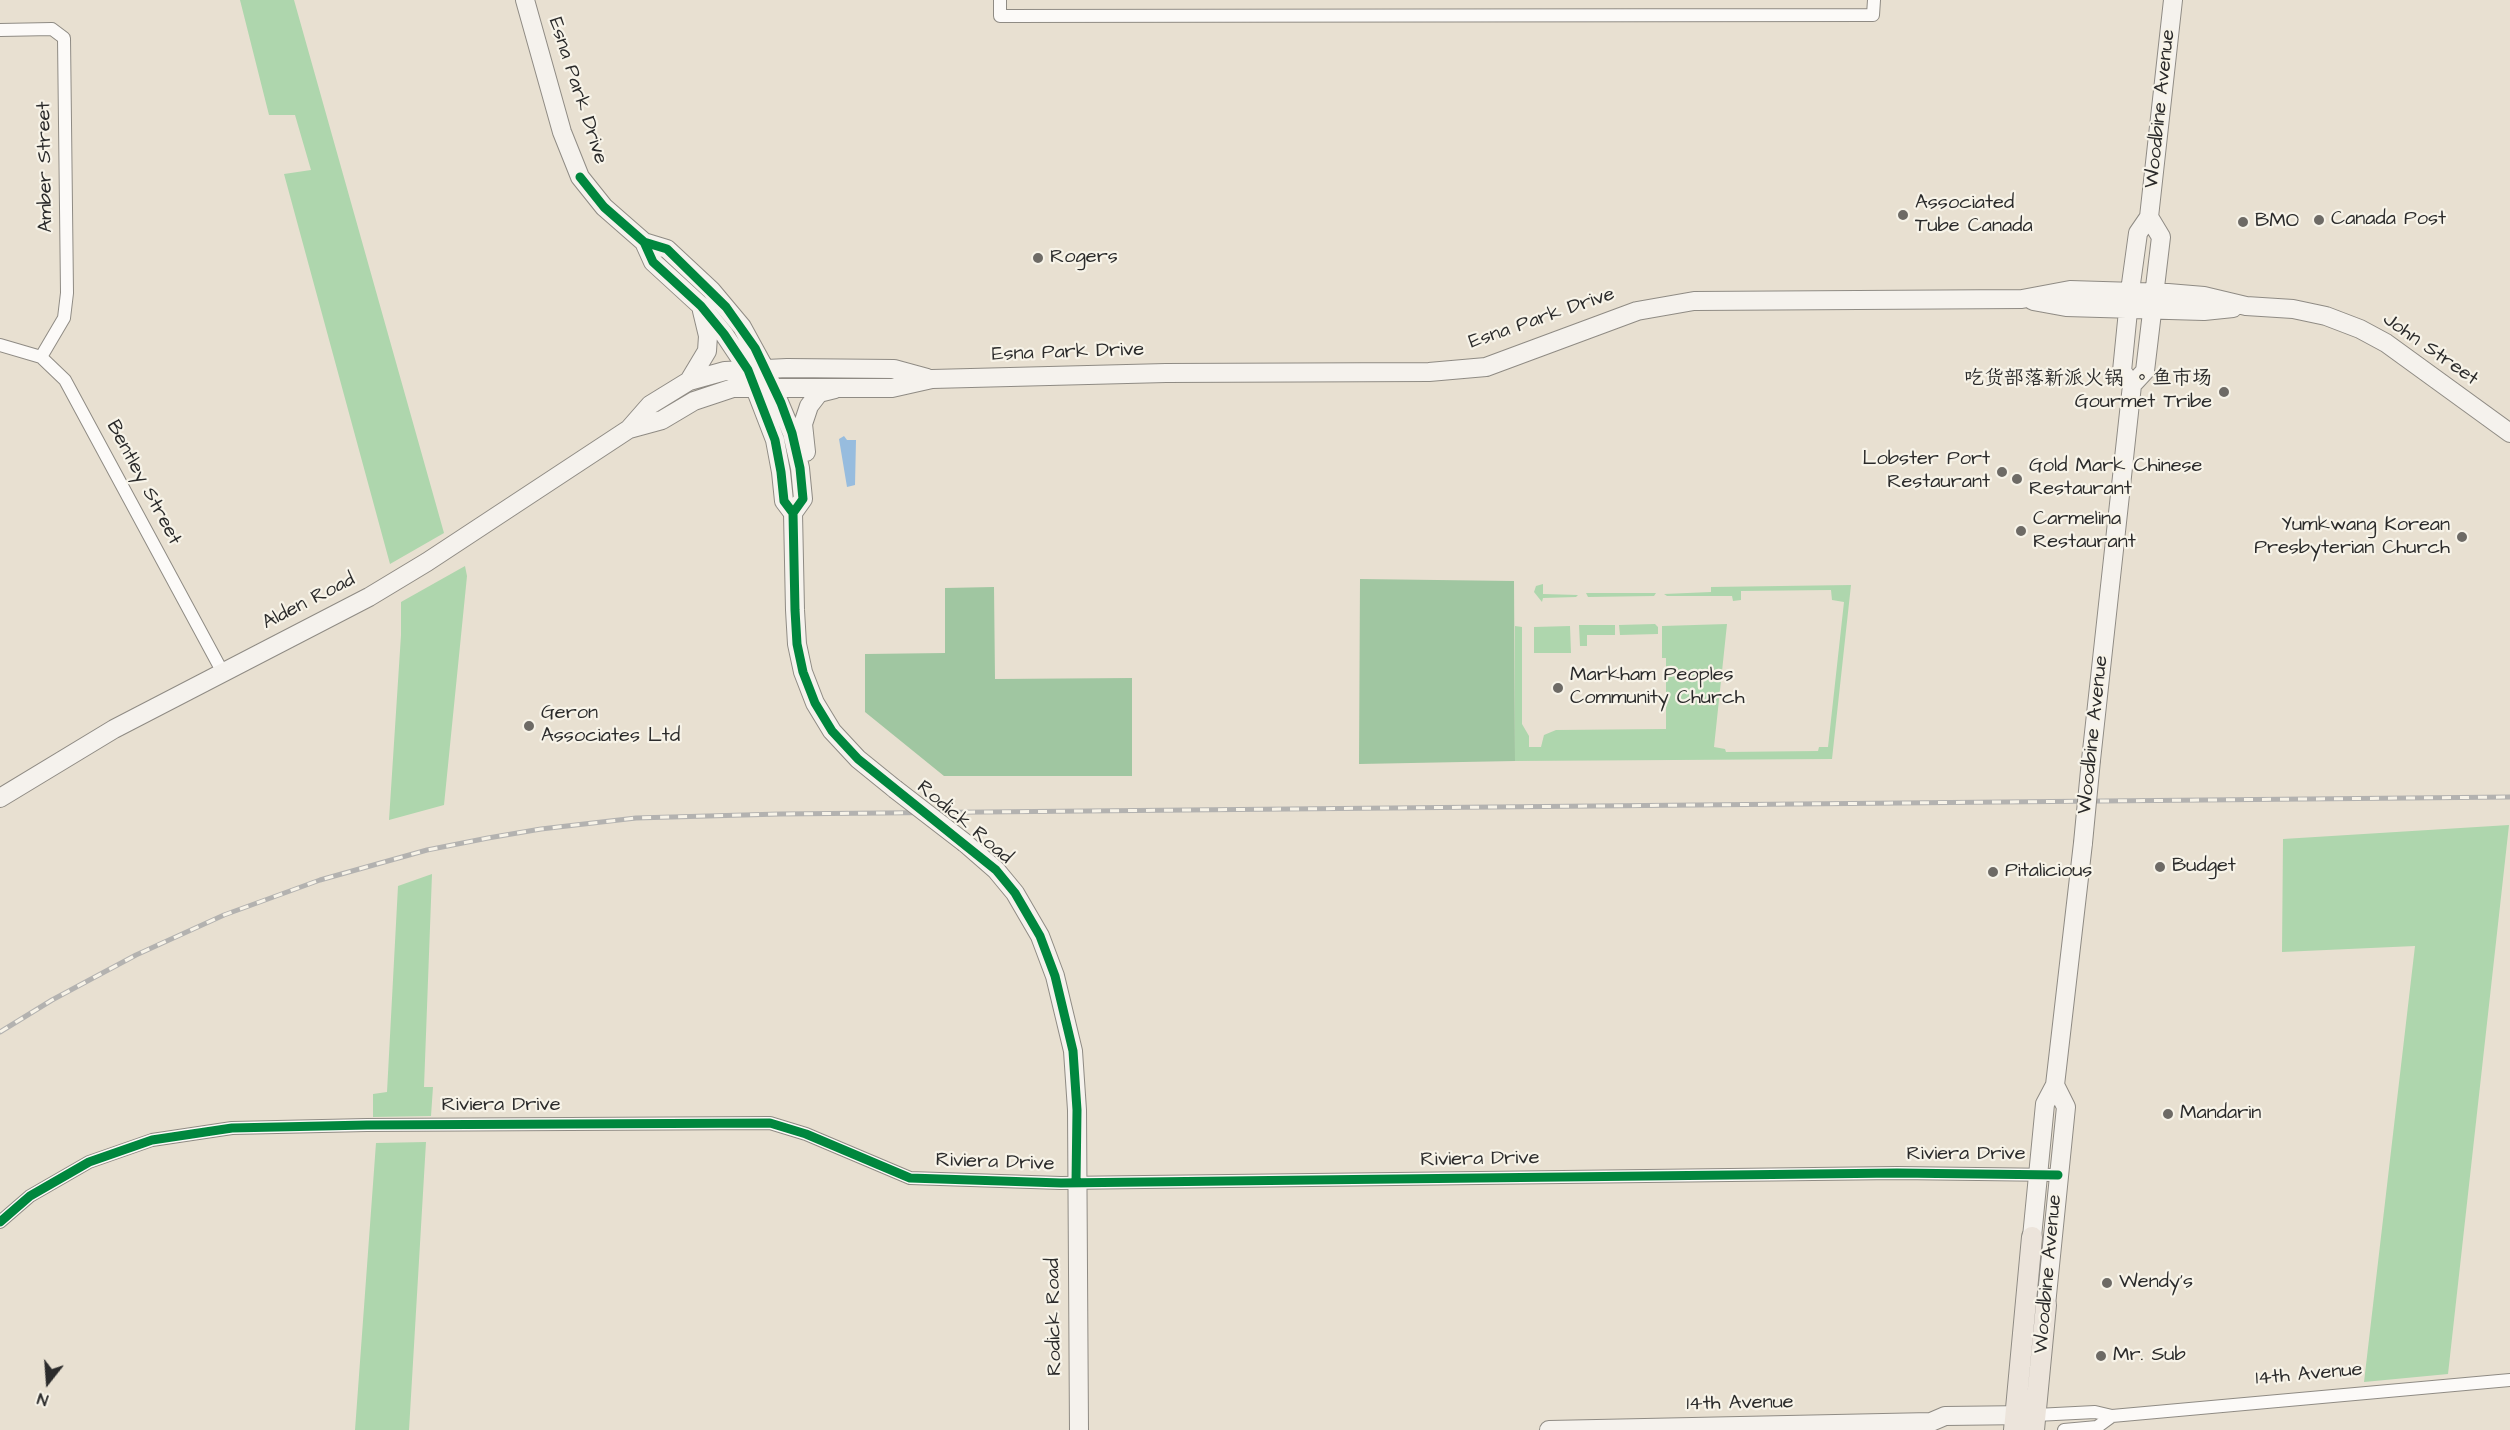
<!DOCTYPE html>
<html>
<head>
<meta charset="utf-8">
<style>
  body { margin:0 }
  #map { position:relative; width:2510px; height:1430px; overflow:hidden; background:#e8e0d1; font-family:"Architects Daughter",sans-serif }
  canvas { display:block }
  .north { position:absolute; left:18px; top:1352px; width:60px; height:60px; -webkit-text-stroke:4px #f7f3e8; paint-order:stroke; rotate:197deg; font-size:16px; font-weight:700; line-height:24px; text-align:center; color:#2b2b2b }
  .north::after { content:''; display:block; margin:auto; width:21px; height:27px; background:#2b2b2b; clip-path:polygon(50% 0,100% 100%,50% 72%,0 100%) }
</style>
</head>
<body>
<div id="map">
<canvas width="2510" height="1430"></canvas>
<div class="north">N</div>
</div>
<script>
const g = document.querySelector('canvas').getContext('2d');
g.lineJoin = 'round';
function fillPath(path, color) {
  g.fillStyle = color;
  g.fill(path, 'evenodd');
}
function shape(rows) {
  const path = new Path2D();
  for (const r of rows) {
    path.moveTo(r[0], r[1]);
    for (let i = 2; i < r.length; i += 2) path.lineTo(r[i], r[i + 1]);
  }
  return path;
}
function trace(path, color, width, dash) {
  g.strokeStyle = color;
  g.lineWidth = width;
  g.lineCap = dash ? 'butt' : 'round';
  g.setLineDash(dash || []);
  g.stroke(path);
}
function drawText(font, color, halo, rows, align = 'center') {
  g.font = font + ' "Architects Daughter","LXGW WenKai TC",sans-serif';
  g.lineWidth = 4.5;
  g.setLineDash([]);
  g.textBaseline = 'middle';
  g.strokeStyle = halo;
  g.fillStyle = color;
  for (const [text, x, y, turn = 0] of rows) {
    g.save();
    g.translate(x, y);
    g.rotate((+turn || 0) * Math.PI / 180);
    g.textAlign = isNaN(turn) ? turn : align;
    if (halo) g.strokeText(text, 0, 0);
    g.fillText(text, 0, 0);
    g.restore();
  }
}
fillPath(shape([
  [240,0,294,0,444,533,390,564,284,174,311,170,295,115,269,115],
  [465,566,467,576,444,805,389,820,401,635,401,602],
  [1543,584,1543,594,1578,595,1576,597,1543,598,1542,602,1534,592,1536,586],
  [1851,585,1832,759,1515,761,1515,626,1522,627,1522,724,1529,736,1529,747,1541,747,1544,735,1556,730,1666,729,1666,658,1662,658,1662,626,1727,624,1714,747,1725,749,1726,752,1818,751,1819,747,1828,747,1844,602,1832,600,1831,590,1741,591,1741,600,1733,601,1732,596,1667,596,1664,594,1711,592,1711,587],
  [1586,593,1656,593,1654,596,1588,597],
  [1655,624,1658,627,1658,634,1620,635,1619,625],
  [1579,625,1615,625,1615,635,1587,635,1587,646,1580,646],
  [1570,626,1571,653,1534,653,1534,627],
  [2509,825,2448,1374,2364,1382,2415,946,2282,952,2283,839],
  [432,874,424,1087,433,1087,431,1116,373,1117,373,1094,387,1092,398,886],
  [426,1142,409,1430,355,1430,376,1143]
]), '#aed6ad');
fillPath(shape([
  [1360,579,1514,581,1515,761,1359,764],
  [994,587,995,679,1132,678,1132,776,944,776,865,712,865,654,945,653,945,588]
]), '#a0c6a1');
fillPath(shape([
  [844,436,847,440,856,440,855,485,847,487,839,439]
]), '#97bcde');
const street = shape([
  [1000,0,1000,16,1873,15,1874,0],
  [0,30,52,29,64,38,67,293,64,318,41,357],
  [0,345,41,357,65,380,222,671],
  [0,1222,30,1196,89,1162,152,1140,232,1128,367,1125,770,1123,806,1134,910,1178,1061,1183,1897,1173,2058,1175],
  [2036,1415,2095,1412,2112,1416,2510,1380],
  [2064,1430,2097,1427,2112,1416]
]);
const secondary = shape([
  [525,0,562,132,580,177,604,207,644,242,653,262,701,306,724,334,748,370,775,440,781,472,784,501,793,513],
  [644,242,667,249,711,290,742,327,765,369,792,433,800,468,803,499,793,513,795,610,797,644,803,672,815,703,832,731,858,759,895,789],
  [2033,301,2066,307,2204,311,2233,308],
  [689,381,707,351,708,336,702,311],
  [2132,385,2122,371,2130,291,2138,233,2149,217,2173,0],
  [629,429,662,420,694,401,733,388,892,388,932,379,1166,373,1429,372,1486,367,1637,311,1694,301,2022,299,2070,290,2168,293,2204,296,2246,306,2293,309,2326,316,2360,329,2386,343,2510,433],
  [806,452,803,424,809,406,819,393,835,389],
  [2091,760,2132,385,2145,371,2161,237,2149,217],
  [0,798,114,729,369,597,427,562,629,429,650,405,689,381,725,371,787,368,894,369,927,378],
  [965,843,996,870,1015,893,1040,936,1055,976,1073,1051,1077,1110,1079,1430],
  [2032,1237,2045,1104,2055,1085,2083,843],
  [2046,1305,2066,1107,2055,1085],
  [1549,1430,1931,1422,1945,1416,2029,1415]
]);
const primary = shape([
  [2014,1430,2032,1237],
  [2034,1430,2046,1305]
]);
trace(street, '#8f8b84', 14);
trace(secondary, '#8f8b84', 20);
trace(primary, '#8f8b84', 22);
trace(street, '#fcfaf8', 12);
trace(secondary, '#f5f2ed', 18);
trace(primary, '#ece4db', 20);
const rail = shape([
  [0,1032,52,1000,136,955,224,915,320,880,427,850,488,838,541,829,636,818,780,814,2510,797]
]);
trace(rail, '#b3b2b0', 5);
trace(rail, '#f7f3e8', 3, [9]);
const secondaryBridge = shape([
  [895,789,965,843],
  [2083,843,2091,760]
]);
trace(secondaryBridge, '#8f8b84', 20, []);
trace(secondaryBridge, '#f5f2ed', 18);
trace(shape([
  [580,177,604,207,644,242,653,262,701,306,724,334,748,370,775,440,781,472,784,501,793,513],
  [644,242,667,249,726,307,755,348,781,403,792,433,800,468,803,499,793,513,795,610,797,644,803,672,815,703,832,731,858,759,996,870,1015,893,1040,936,1055,976,1073,1051,1077,1110,1076,1183],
  [0,1222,30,1196,89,1162,152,1140,232,1128,367,1125,770,1123,806,1134,910,1178,1061,1183,1897,1173,2058,1175]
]), '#00873e', 9);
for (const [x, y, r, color] of [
  [1903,215,6,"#6d6a65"],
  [2319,220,6,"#6d6a65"],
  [2243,222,6,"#6d6a65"],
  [1038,258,6,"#6d6a65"],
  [2224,392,6,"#6d6a65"],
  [2002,472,6,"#6d6a65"],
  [2017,479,6,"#6d6a65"],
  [2021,531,6,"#6d6a65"],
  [2462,537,6,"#6d6a65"],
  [1558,688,6,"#6d6a65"],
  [529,726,6,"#6d6a65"],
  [2160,867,6,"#6d6a65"],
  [1993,872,6,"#6d6a65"],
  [2168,1114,6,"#6d6a65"],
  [2107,1283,6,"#6d6a65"],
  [2101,1356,6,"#6d6a65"]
]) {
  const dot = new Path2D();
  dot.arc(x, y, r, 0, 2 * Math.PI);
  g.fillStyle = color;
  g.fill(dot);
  trace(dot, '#f7f3e8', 2);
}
drawText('20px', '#2b2b2b', '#f7f3e8', [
  ["Esna Park Drive",577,91,72],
  ["Woodbine Avenue",2161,109,-84],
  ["Amber Street",46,167,-91],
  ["Esna Park Drive",1542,319,-19],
  ["John Street",2430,350,35],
  ["Esna Park Drive",1068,353,-2],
  ["Bentley Street",143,483,62],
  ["Alden Road",309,602,-27],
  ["Woodbine Avenue",2094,735,-84],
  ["Rodick Road",964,823,40],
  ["Riviera Drive",501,1106],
  ["Riviera Drive",1966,1155],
  ["Riviera Drive",1480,1160,-1],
  ["Riviera Drive",995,1163,2],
  ["Woodbine Avenue",2049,1274,-85],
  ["Rodick Road",1055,1317,-91],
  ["14th Avenue",2309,1375,-5],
  ["14th Avenue",1740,1404,-1]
]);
drawText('20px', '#2b2b2b', '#f7f3e8', [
  ["Associated",1915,204],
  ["Tube Canada",1915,227],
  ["Canada Post",2331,220],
  ["BMO",2255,222],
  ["Rogers",1050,258],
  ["吃货部落新派火锅 。鱼市场",2212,380,"right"],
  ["Gourmet Tribe",2212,403,"right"],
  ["Lobster Port",1990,460,"right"],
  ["Restaurant",1990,483,"right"],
  ["Gold Mark Chinese",2029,467],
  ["Restaurant",2029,490],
  ["Carmelina",2033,520],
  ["Restaurant",2033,543],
  ["Yumkwang Korean",2450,526,"right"],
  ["Presbyterian Church",2450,549,"right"],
  ["Markham Peoples",1570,676],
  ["Community Church",1570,699],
  ["Geron",541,714],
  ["Associates Ltd",541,737],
  ["Budget",2172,867],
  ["Pitalicious",2005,872],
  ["Mandarin",2180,1114],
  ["Wendy's",2119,1283],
  ["Mr. Sub",2113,1356]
], 'left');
</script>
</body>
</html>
